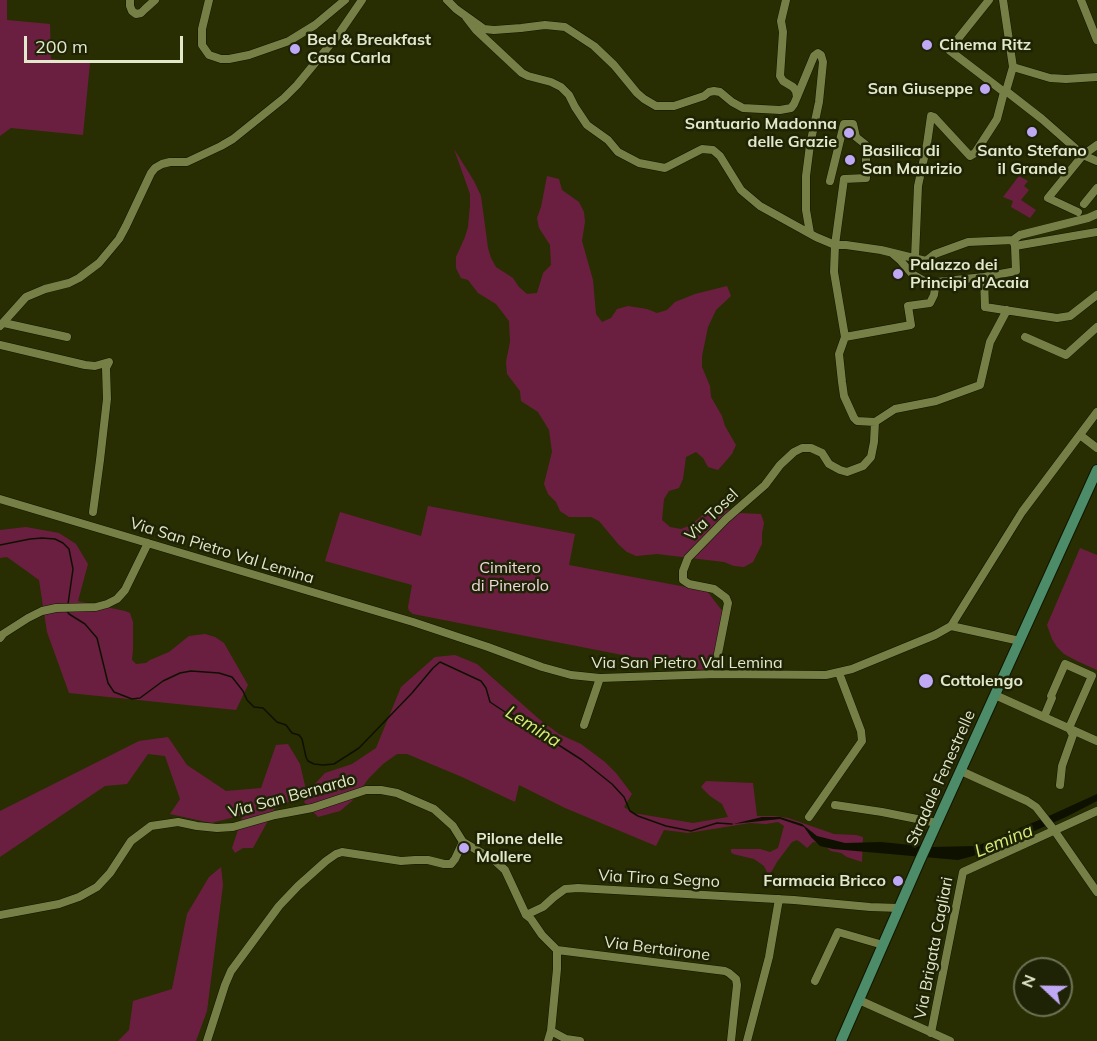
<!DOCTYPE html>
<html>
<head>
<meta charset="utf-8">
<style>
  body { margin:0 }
  #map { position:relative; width:1097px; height:1041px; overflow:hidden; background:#282e01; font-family:Mulish,sans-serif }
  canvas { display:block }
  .north { position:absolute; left:1013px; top:957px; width:60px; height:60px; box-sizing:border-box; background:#1f2306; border:2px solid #6d7254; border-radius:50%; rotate:292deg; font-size:16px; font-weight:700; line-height:24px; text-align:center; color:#e2e8ca }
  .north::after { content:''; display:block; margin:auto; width:21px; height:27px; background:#bfa9f4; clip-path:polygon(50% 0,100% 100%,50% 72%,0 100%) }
  .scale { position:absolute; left:24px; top:36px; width:159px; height:27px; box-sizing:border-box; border:3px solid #e2e8ca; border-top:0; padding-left:8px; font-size:18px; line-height:21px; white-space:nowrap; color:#e2e8ca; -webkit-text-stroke:4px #1f2306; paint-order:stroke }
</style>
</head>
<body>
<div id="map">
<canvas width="1097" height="1041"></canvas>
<div class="north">N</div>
<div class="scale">200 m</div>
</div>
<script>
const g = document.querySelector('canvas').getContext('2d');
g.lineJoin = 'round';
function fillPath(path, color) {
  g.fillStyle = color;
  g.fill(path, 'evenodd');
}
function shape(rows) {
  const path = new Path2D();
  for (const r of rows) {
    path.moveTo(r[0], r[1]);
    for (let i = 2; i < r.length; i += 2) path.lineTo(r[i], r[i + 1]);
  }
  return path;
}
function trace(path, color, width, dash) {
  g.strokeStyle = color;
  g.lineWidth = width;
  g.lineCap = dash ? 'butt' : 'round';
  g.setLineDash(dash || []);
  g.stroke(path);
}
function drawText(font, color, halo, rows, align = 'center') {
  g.font = font + ' Mulish,sans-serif';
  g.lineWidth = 5;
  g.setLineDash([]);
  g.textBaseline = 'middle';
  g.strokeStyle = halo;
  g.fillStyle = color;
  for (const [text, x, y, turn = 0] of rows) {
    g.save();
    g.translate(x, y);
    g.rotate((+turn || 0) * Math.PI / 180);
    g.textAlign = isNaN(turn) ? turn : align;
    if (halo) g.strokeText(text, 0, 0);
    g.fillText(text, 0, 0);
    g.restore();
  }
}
fillPath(shape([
  [0,0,7,0,7,20,50,24,51,59,90,63,83,135,11,128,0,136],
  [454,149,474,181,481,196,488,248,491,258,496,267,513,278,519,287,527,294,537,293,543,273,551,265,550,245,539,228,537,218,541,207,547,176,559,179,562,190,579,202,584,212,585,222,582,241,593,280,596,314,602,322,611,318,617,309,628,306,647,309,657,313,667,310,675,302,695,294,727,286,731,296,716,310,708,327,702,356,702,367,710,386,711,397,722,416,725,426,736,445,732,454,718,470,708,467,703,458,696,452,686,457,683,479,679,488,669,491,664,499,662,520,670,527,681,529,691,525,707,511,718,506,739,513,761,514,764,523,762,533,762,544,753,562,744,567,734,566,724,562,657,554,636,556,627,552,619,545,599,521,591,517,569,517,560,511,556,502,548,494,544,484,552,452,549,430,538,412,521,401,520,391,507,374,506,362,510,342,509,321,496,304,478,293,468,280,461,278,456,268,456,257,465,237,468,227,470,205,470,194],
  [1019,176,1028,181,1024,186,1029,190,1021,200,1036,210,1030,218,1011,207,1013,201,1003,197],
  [428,506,575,534,569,565,707,591,723,612,712,667,706,670,694,669,413,614,409,611,408,607,412,585,325,561,340,512,421,536],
  [26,527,59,533,76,544,88,564,78,601,125,611,130,613,133,622,133,649,132,660,136,664,146,663,150,660,169,652,189,636,205,634,215,637,224,643,248,685,236,710,69,693,47,632,39,580,7,557,0,558,0,530],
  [1080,548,1097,555,1097,670,1077,661,1064,654,1057,647,1052,639,1047,625],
  [455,655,477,664,539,719,559,734,581,744,605,762,616,773,632,794,624,807,633,813,693,823,728,817,722,804,710,796,701,787,706,781,753,783,757,816,774,816,788,818,834,834,856,835,863,837,862,862,847,857,841,853,831,851,821,843,813,842,807,848,800,842,797,840,792,842,777,862,769,876,764,866,754,859,733,854,731,852,731,849,760,849,770,852,778,848,784,826,778,822,766,824,750,823,688,833,664,830,656,846,565,808,519,785,515,802,462,777,407,754,397,754,383,764,369,778,352,801,340,811,318,817,304,802,313,786,325,773,352,764,376,748,401,687,435,657],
  [168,737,187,765,226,791,261,788,276,745,288,744,300,764,307,794,275,808,253,848,243,848,235,853,232,848,243,815,211,823,170,814,180,799,165,756,148,754,127,784,105,786,0,857,0,811,139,741],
  [221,867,223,885,207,1011,196,1041,118,1041,129,1030,133,1001,172,989,187,914,209,877]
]), '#6b1f40');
fillPath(shape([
  [1097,794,1097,801,1066,817,998,847,973,856,958,860,833,849,820,846,811,837,804,827,780,819,733,824,762,817,780,817,802,824,817,836,845,843,881,842,931,847,977,846,1051,815]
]), '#0e1100');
trace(shape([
  [0,545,30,539,42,538,55,539,63,543,69,549,73,569,68,604],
  [67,611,69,614,85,624,97,638,108,683,114,692,132,699,140,698,163,681,180,673,191,671,219,673,232,677,243,691,247,700,254,707,263,708,277,722,286,725,292,733,299,735,302,739,306,757,308,761,314,764,323,765,334,764,359,748,412,693,433,668,440,662,481,681,486,688,490,702,505,712,537,726,554,742,582,760,612,784,624,797,630,811,638,816,666,826,691,831,717,823,732,824]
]), '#0e1100', 1.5);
const minor = shape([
  [130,0,130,6,132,11,136,14,141,13,145,9,155,0],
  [209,0,202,29,202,45,209,55,221,59,229,59,249,55,289,41,315,25,345,0],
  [447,0,456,9,484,29,494,30,521,28,545,25,565,27,594,46,614,65,637,93,644,99,656,106,674,106,704,96,709,92,714,91,720,92,732,102,743,108,780,110,791,108,794,104,797,97,796,91,793,87,783,81,780,76,783,32,781,21,786,0],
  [989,0,949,50,1004,92],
  [1003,0,1013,67,1006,91],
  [1081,0,1097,40],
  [466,17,476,30,522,73,528,76,551,82,561,87,569,95,575,107,587,125,608,140,618,152,639,163,665,168,702,149,713,150,720,156,741,190,760,206,816,237,835,245,834,272,845,337,839,354,842,382,844,396,854,418,857,421,875,422,874,442,871,457,863,466,847,472,840,470,829,464,822,453,811,448,802,448,794,452,780,465,765,485,726,519,688,558,683,571,683,580,689,584,714,589,726,598,728,603,716,664,717,674],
  [1013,67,1050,78,1066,79,1097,77],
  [1006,91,1042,119,1083,155,1097,161],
  [797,97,814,56,818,53,821,55,823,62,819,102,810,145,806,176,806,210,810,233],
  [830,181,844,124,853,124,856,137,866,145,866,178,844,179,835,245,846,245,881,250,926,261,935,254,968,242,1013,240,1020,235,1088,218,1097,214],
  [1084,204,1097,188],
  [1078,212,1048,198,1083,155,1097,145],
  [1015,246,1097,232],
  [893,254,900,260,912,274,926,282,936,282,984,277,1016,271,1015,246,1013,240],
  [915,258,918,186,927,144,931,116,934,117,970,156,975,153,997,119,1004,92],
  [984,277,985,307,1057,318,1070,316,1097,295],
  [4,323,67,337],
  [0,326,26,297,45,289,69,283,79,278,99,263,119,239,126,226,151,173,155,168,162,164,170,162,187,162,221,146,233,139,284,98,297,85,338,35,362,0],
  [845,337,911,325,908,306,930,303,934,295,936,282],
  [1025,337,1066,355,1097,327],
  [0,345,85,365,95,366,109,362,106,368,107,399,100,460,93,512],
  [875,422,895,409,936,401,980,385,990,342,1007,310],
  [1080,435,1097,448],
  [0,499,413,622,488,647,542,667,571,675,600,678,717,674,826,675,852,669,935,635,951,626,1022,512,1097,412],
  [951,626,1020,641],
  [0,638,3,634,28,618,42,611,56,608,96,607,107,604,117,599,125,590,148,543],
  [995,695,1097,741],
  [1044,717,1052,698,1051,696,1065,664,1092,676,1069,728,1073,735,1062,766,1060,785],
  [584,725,600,678],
  [961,771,1027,801,1036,807,1054,830,1097,892],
  [835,805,882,812,937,823],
  [809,817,862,741,861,731,839,673],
  [463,842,494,860,505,870,526,915,543,907,554,897,565,889,578,888,794,900,870,907,899,908],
  [0,915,59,904,79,897,97,887,110,873,131,841,151,826,178,822,197,826,217,828,233,827,275,815,312,808,366,790,381,790,397,793,434,809,453,826,463,842],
  [526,915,531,919,542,935,557,950,725,971,729,973,736,979,737,985,731,1041],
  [557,950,557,969,551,1031,566,1039,580,1041],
  [815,981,838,932,883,945],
  [859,1000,950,1041],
  [931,1033,963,872,1097,811],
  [207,1041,225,985,231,971,279,906,298,886,326,861,336,854,342,852,401,861,415,860,428,860,444,864,451,864,455,859,463,842],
  [548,1041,551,1031],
  [747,1041,769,957,779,899]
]);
const major = shape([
  [841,1041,920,860,1097,470]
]);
trace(minor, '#111500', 9);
trace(major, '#111500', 12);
trace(minor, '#757f46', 8);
trace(major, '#4c8c69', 10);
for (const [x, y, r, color] of [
  [927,45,6,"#bfa9f4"],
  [295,49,6,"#bfa9f4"],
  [985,89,6,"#bfa9f4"],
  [1032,132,6,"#bfa9f4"],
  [849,133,6,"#bfa9f4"],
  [850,160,6,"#bfa9f4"],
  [898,274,6,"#bfa9f4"],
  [926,681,8,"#bfa9f4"],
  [464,848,6,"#bfa9f4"],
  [898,881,6,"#bfa9f4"]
]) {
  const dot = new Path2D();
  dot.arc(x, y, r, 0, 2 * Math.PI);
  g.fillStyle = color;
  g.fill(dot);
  trace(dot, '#1f2306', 2);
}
drawText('bold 16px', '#e2e8ca', '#1f2306', [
  ["Bed & Breakfast",307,40],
  ["Casa Carla",307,58],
  ["Cinema Ritz",939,45],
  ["San Giuseppe",973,89,"right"],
  ["Santuario Madonna",837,124,"right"],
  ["delle Grazie",837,142,"right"],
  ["Basilica di",862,151],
  ["San Maurizio",862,169],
  ["Santo Stefano",1032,151,"center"],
  ["il Grande",1032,169,"center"],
  ["Palazzo dei",910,265],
  ["Principi d'Acaia",910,283],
  ["Cottolengo",940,681],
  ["Pilone delle",476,839],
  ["Mollere",476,857],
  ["Farmacia Bricco",886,881,"right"]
], 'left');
drawText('16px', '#e2e8ca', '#1f2306', [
  ["Via Tosel",712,515,-44],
  ["Via San Pietro Val Lemina",222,551,17],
  ["Via San Pietro Val Lemina",687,663],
  ["Stradale Fenestrelle",941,778,-66],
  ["Via San Bernardo",292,796,-15],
  ["Via Tiro a Segno",659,879,3],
  ["Via Brigata Cagliari",934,948,-79],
  ["Via Bertairone",657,949,7]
]);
drawText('16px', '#efd7de', '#1f2306', [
  ["Cimitero",510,568],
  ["di Pinerolo",510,586]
]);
drawText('italic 18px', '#d8ec78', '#1f2306', [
  ["Lemina",533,727,32],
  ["Lemina",1004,841,-22]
]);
</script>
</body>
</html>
